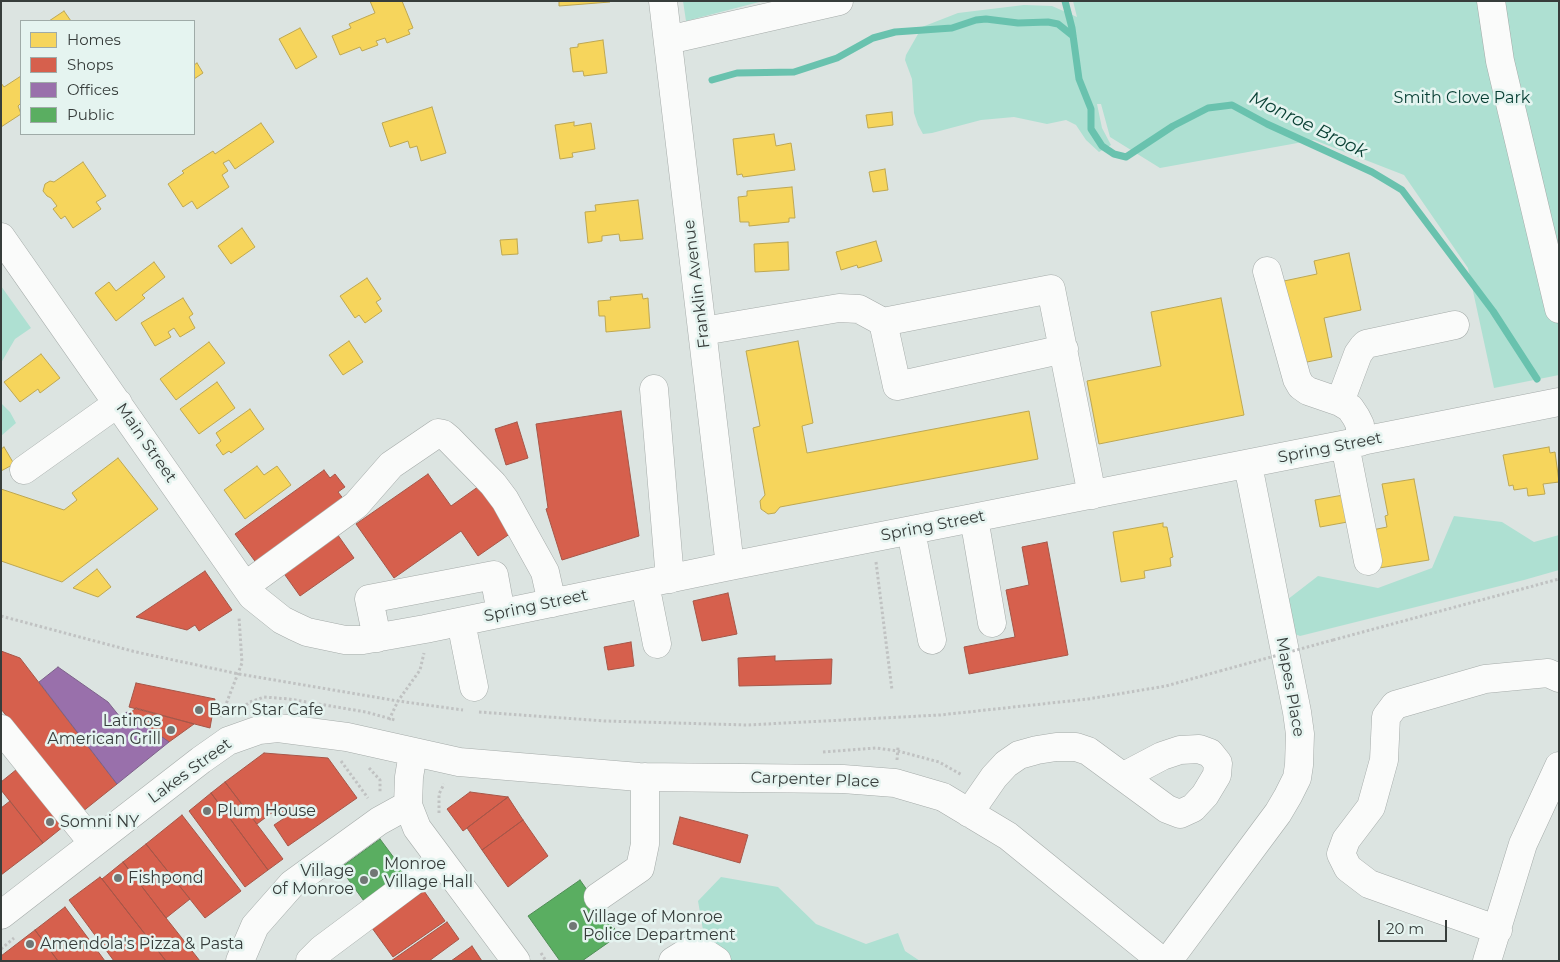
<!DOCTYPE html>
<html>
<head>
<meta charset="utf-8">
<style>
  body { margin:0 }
  #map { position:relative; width:1560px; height:962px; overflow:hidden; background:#dce4e1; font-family:Montserrat,sans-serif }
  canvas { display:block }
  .frame { position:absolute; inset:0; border:2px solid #373d3b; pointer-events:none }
  .legend { position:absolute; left:20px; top:20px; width:175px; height:115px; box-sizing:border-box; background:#e5f4f0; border:1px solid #9faba8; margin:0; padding:6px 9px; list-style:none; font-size:15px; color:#373d3b }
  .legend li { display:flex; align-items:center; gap:10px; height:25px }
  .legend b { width:25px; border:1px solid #9faba8 }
  .scale { position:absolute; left:1378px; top:920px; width:69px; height:22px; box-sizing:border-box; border:2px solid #373d3b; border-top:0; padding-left:6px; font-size:15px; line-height:18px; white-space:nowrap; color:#373d3b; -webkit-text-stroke:4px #e5f4f0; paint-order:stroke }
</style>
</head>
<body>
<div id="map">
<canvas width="1560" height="962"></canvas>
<div class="frame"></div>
<ul class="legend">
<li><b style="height:14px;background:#f6d55c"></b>Homes</li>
<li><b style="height:14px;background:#d6604d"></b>Shops</li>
<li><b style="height:14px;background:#9970ab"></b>Offices</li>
<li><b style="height:14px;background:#5aae61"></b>Public</li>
</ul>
<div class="scale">20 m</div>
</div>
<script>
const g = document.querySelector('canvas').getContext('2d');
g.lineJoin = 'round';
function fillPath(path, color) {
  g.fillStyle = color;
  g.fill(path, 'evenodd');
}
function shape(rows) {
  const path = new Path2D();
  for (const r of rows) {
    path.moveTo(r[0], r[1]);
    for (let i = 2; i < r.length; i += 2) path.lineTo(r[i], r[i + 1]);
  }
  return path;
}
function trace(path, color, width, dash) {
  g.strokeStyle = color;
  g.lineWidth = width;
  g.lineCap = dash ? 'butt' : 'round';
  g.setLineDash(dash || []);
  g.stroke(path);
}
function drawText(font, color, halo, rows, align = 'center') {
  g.font = font + ' Montserrat,sans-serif';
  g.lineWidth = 5;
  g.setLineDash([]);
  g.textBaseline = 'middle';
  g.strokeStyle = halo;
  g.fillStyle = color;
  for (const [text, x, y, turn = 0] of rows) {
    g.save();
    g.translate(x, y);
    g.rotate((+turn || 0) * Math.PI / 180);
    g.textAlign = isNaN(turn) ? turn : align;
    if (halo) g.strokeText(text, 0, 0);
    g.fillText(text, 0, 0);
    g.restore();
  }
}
fillPath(shape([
  [683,1,763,1,686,21],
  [1073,1,1559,1,1559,375,1494,388,1468,268,1404,175,1314,140,1160,168,1110,137,1101,104,1097,104,1102,128,1111,145,1099,152,1086,140,1076,125,1066,120,1047,124,1014,117,981,120,932,133,923,134,918,125,914,113,912,79,905,60,906,55,922,27,958,13,1024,5,1052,6,1077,17],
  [1,286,31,328,15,339,1,363],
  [1,403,10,412,16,423,1,436],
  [1454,516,1502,522,1534,542,1559,535,1559,570,1524,580,1300,636,1290,632,1283,603,1318,576,1378,588,1432,568],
  [721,877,778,887,816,924,866,944,898,933,905,951,920,961,730,961,703,930,698,901]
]), '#aee0d2');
const homes = shape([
  [370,1,402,1,413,28,408,30,410,34,387,43,385,38,376,41,378,45,362,51,360,47,340,55,332,36,351,28,349,24,375,13,370,1],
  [559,1,610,1,610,2,559,6,559,1],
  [64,11,71,21,49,21,64,11],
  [300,28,317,57,296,69,279,39,300,28],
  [603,40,607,73,584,76,583,71,573,72,570,48,578,47,578,44,603,40],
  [197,63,203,73,194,79,194,65,197,63],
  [21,76,21,103,18,106,21,114,1,127,1,83,4,87,21,76],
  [432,107,446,153,421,161,417,146,410,148,408,141,390,147,382,123,432,107],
  [892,112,893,125,868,128,866,115,892,112],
  [574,122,574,126,591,123,595,149,572,153,573,157,560,159,555,125,574,122],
  [261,123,274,142,235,169,229,160,223,163,228,171,222,175,229,187,197,209,192,201,183,207,168,184,184,173,182,171,213,151,215,154,261,123],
  [774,134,776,146,791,143,795,170,743,177,742,174,737,175,733,139,774,134],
  [83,162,106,196,96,202,101,209,73,228,65,216,61,219,53,209,57,206,51,198,47,196,43,191,45,184,50,181,54,182,83,162],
  [885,169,888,190,873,192,869,172,885,169],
  [792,187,795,218,789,218,789,222,749,226,749,222,740,222,738,197,747,196,747,191,792,187],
  [638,200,643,239,620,241,619,234,602,236,602,241,588,243,585,212,596,211,595,205,638,200],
  [242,228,255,247,231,264,218,246,242,228],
  [517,239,518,254,502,255,500,240,517,239],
  [876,241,882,261,858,268,857,265,841,270,836,252,876,241],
  [788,242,789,270,755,272,754,244,788,242],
  [1349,253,1361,310,1324,318,1332,357,1302,363,1284,281,1317,274,1314,261,1349,253],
  [154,262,165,277,142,295,145,298,116,321,95,293,109,282,116,291,154,262],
  [367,278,381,299,376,302,382,311,365,323,359,315,355,318,340,296,367,278],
  [642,294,643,299,648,298,650,328,606,332,605,316,599,316,598,301,611,300,610,297,642,294],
  [183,298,193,314,189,317,195,328,180,337,174,328,168,332,171,337,155,346,141,323,183,298],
  [1221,298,1244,415,1099,444,1087,381,1161,366,1151,312,1221,298],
  [349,341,363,362,343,375,329,355,349,341],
  [798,341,813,423,802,426,807,453,1029,411,1038,459,780,507,775,513,768,514,761,509,760,501,765,495,753,428,760,426,746,351,798,341],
  [209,342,225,363,176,400,160,379,209,342],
  [41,354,60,378,40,393,38,389,20,402,4,382,41,354],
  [217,382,235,408,199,434,180,409,217,382],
  [250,409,264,429,231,453,229,451,223,455,216,445,221,441,216,433,250,409],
  [4,447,14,464,1,471,1,449,4,447],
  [1549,447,1550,453,1555,452,1559,482,1543,484,1545,494,1528,496,1527,488,1514,490,1513,485,1509,486,1503,455,1549,447],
  [118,458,158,509,62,582,1,561,1,489,64,510,77,500,72,493,118,458],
  [257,466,264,475,277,466,291,485,245,519,224,490,257,466],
  [1414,479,1429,560,1379,568,1372,530,1387,527,1385,516,1388,515,1382,484,1414,479],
  [1349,494,1353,521,1320,527,1315,500,1349,494],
  [1163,523,1163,527,1167,527,1173,557,1170,558,1171,566,1144,571,1145,578,1121,582,1113,532,1163,523],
  [97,569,111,587,98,597,73,588,97,569]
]);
fillPath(homes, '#f6d55c');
trace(homes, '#bda752', 1);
const shops = shape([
  [621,411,639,536,562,560,546,509,548,508,536,424,621,411],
  [517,422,528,458,506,465,495,429,517,422],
  [324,470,330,478,335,474,345,487,338,492,348,505,260,568,235,534,324,470],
  [428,474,451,506,482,484,514,531,478,556,461,531,394,578,356,524,428,474],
  [335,531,354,558,300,596,280,568,335,531],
  [1047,542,1068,655,969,674,964,647,1015,637,1006,590,1029,585,1022,547,1047,542],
  [205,571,232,610,199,631,195,625,187,630,136,617,205,571],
  [728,593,737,634,702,641,693,601,728,593],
  [631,642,634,666,608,670,604,647,631,642],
  [1,651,20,658,117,784,82,812,1,709,1,651],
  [775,656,775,661,832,659,831,684,739,686,738,658,775,656],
  [136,683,215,699,210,728,129,707,136,683],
  [136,708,194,724,169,742,129,714,136,708],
  [264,753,328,758,357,798,288,846,274,825,286,817,278,808,257,824,225,782,264,753],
  [22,765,69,822,43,843,1,790,1,782,22,765],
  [225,782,283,859,268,870,211,793,225,782],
  [470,792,508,797,463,831,447,809,470,792],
  [211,793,268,870,245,887,189,811,211,793],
  [508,797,523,820,482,850,467,828,508,797],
  [10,801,43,843,1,875,1,808,10,801],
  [182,815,241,891,205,918,146,844,182,815],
  [680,817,748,835,740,863,673,844,680,817],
  [523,820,548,856,508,887,482,850,523,820],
  [146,844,190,899,166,918,123,862,146,844],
  [123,862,166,918,200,961,166,961,102,879,123,862],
  [100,877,102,879,166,961,114,961,69,900,100,877],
  [424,891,445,921,393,957,372,928,424,891],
  [65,907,105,961,58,961,35,930,65,907],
  [447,922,459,939,429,961,391,961,447,922],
  [35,930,58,961,1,961,1,956,35,930],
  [472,946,482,961,451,961,472,946]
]);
fillPath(shops, '#d6604d');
trace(shops, '#a65648', 1);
const offices = shape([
  [58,667,108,702,120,717,127,712,169,742,117,784,39,682,58,667]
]);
fillPath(offices, '#9970ab');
trace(offices, '#7c6189', 1);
const public = shape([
  [380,839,409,878,369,908,340,868,380,839],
  [580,880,619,935,582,961,560,961,528,916,580,880]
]);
fillPath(public, '#5aae61');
trace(public, '#508c56', 1);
trace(shape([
  [1065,1,1072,28,1079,79,1091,109,1091,129,1102,146,1114,154,1126,157,1173,126,1208,108,1232,105,1267,124,1372,172,1402,190,1493,311,1537,379],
  [712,80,737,73,794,72,837,58,873,38,895,32,952,28,976,20,986,19,1018,23,1048,22,1058,24,1073,36]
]), '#69c2ae', 7);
const minor = shape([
  [663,1,730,566],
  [1491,1,1500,61,1559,309],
  [668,40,839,1],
  [1,237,252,596,282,620,294,626,307,632,345,640,363,640,425,629,730,566,1559,402],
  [1267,271,1297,379,1301,386,1308,391,1340,402,1350,408,1356,417,1360,425,1360,442],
  [883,322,897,386,1064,349],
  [703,331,839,308,859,309,883,322,1051,289,1092,495],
  [654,389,670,579],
  [1340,402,1358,354,1363,347,1366,344,1455,325],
  [1345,445,1368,561],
  [24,470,118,403],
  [974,518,992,623],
  [911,531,932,640],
  [645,584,657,644],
  [245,586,356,505,391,465,438,433,443,434,449,439,493,484,505,500,545,572,552,603],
  [461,622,474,687],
  [377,638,369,599,494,575,501,613],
  [1,729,93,843],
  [413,753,409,777,408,805,417,828,516,961],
  [969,813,994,777,1006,764,1019,755,1037,750,1056,747,1076,747,1088,751,1167,809,1180,814,1193,808,1205,795,1217,775,1218,763,1210,753,1199,749,1180,750,1162,756,1124,776],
  [598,897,640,868,645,844,645,777],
  [1,915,201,760,228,741,259,730,278,728,347,737,459,762,639,777,843,779,895,783,943,797,1008,836,1162,961],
  [1498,930,1369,884,1348,868,1341,854,1346,840,1371,807,1384,760,1386,717,1395,705,1485,679,1548,673,1559,678],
  [240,961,255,926,292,884,379,821,408,805],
  [310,961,322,949,440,861],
  [673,961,689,951,702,951,717,961],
  [1168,961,1278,813,1288,796,1297,778,1299,765,1300,734,1297,712,1248,465],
  [1487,961,1523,844,1559,766]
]);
trace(minor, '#a5aba9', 29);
trace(shape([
  [876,562,892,690],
  [1,616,136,652,239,674,398,701,463,710],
  [1333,640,1559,579],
  [242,708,250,702,264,697,289,699,366,712,395,720],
  [479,712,605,721,747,725,940,715,1088,699,1166,686,1220,671],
  [221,717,242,663,239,617],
  [389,720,398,701,420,670,424,653],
  [823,752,876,748,898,751,939,762,962,775],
  [897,760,898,747],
  [341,761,368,798],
  [369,768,380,780,380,792],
  [439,813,439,794,444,784],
  [1,949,14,938],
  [541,953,546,961]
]), '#c0c2c2', 3, [2.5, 2.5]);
trace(minor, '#fafbfa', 28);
trace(shape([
  [1220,671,1333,640]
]), '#c0c2c2', 3, [2.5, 2.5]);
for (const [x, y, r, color] of [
  [199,710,5,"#717775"],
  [171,730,5,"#717775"],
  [207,811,5,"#717775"],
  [50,822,5,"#717775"],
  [374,873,5,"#717775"],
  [118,878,5,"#717775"],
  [364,880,5,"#717775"],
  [573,926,5,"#717775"],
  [30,944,5,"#717775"]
]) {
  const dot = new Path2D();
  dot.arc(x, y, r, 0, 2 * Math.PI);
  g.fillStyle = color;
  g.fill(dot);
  trace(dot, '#e5f4f0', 2);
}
drawText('16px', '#063d32', '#e5f4f0', [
  ["Smith Clove Park",1462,98]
]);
drawText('16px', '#373d3b', '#e5f4f0', [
  ["Franklin Avenue",697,284,-97],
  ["Main Street",146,443,55],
  ["Spring Street",1330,448,-11],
  ["Spring Street",933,526,-11],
  ["Spring Street",536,606,-12],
  ["Mapes Place",1290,687,80],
  ["Lakes Street",190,771,-36],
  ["Carpenter Place",815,780,2]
]);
drawText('16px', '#373d3b', '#e5f4f0', [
  ["Barn Star Cafe",209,710],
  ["Latinos",161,721,"right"],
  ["American Grill",161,739,"right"],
  ["Plum House",217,811],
  ["Somni NY",60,822],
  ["Monroe",384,864],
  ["Village Hall",384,882],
  ["Village",354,871,"right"],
  ["of Monroe",354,889,"right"],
  ["Fishpond",128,878],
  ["Village of Monroe",583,917],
  ["Police Department",583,935],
  ["Amendola's Pizza & Pasta",40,944]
], 'left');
drawText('italic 18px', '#0b4135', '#e5f4f0', [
  ["Monroe Brook",1308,125,26]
]);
</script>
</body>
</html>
